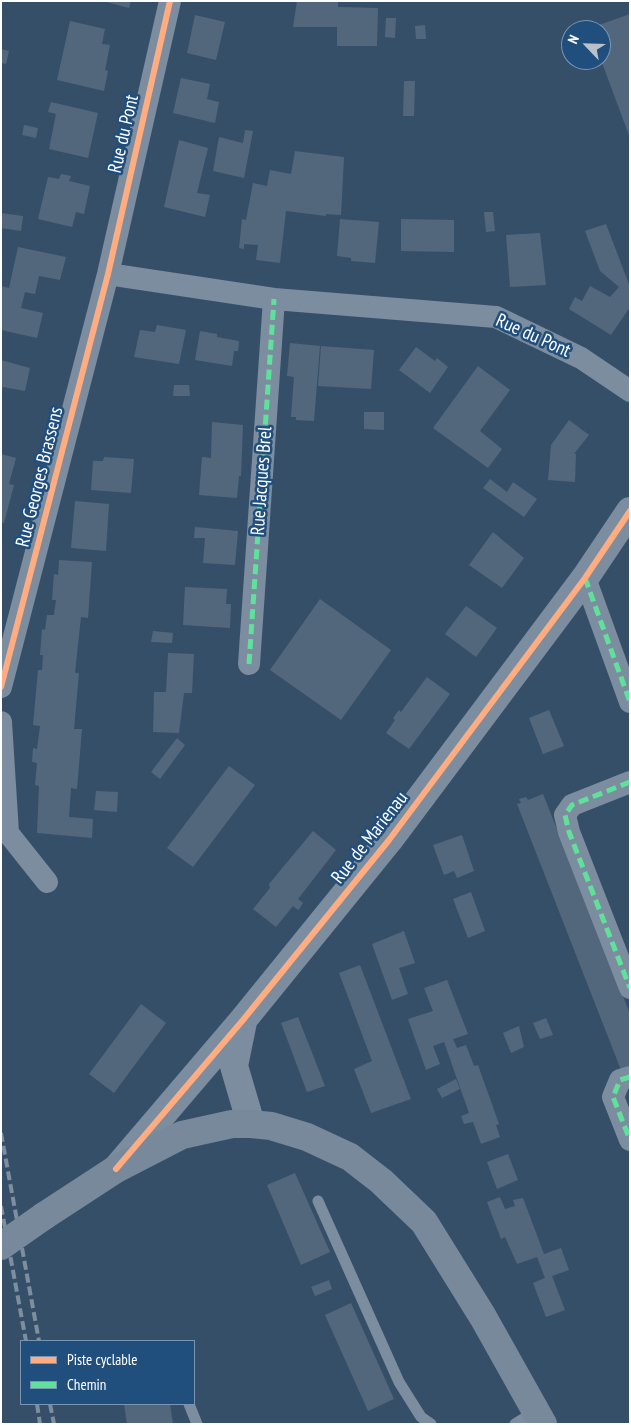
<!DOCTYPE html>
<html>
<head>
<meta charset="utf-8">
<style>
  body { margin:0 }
  #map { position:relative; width:631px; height:1425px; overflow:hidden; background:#364f68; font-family:"PT Sans Narrow",sans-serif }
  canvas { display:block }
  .frame { position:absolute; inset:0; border:2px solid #fff; pointer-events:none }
  .legend { position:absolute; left:20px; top:1340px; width:175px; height:65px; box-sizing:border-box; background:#204f7e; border:1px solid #7995b2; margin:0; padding:6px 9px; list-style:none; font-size:15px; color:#fff }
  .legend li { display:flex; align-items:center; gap:10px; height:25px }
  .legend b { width:25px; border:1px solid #7995b2 }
  .north { position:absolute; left:561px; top:20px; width:50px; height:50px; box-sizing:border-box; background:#204f7e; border:1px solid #7995b2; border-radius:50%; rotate:294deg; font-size:14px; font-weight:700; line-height:20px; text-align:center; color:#fff }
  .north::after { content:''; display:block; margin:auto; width:18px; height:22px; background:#b9c1ca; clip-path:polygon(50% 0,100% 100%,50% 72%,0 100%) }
</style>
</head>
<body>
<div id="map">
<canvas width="631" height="1425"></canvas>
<div class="frame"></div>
<ul class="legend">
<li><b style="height:6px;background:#ffac80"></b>Piste cyclable</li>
<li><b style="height:6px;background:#60e19b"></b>Chemin</li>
</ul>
<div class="north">N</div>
</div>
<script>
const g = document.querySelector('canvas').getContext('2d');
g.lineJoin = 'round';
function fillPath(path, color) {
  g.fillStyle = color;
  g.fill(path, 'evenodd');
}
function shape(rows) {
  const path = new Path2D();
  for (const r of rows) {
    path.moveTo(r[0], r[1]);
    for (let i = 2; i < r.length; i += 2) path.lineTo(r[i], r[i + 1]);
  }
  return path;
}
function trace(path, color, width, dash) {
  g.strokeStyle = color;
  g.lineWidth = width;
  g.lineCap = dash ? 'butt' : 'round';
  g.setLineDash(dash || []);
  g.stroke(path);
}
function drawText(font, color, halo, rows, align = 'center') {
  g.font = font + ' "PT Sans Narrow",sans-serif';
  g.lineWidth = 5;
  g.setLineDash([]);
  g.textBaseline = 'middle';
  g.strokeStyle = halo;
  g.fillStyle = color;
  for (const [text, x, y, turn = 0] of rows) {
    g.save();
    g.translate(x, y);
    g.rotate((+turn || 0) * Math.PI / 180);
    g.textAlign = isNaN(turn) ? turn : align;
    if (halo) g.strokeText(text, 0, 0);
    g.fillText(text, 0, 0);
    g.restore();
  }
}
fillPath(shape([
  [103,1,131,1,129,8],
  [297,1,338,1,338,7,378,8,377,46,337,46,337,27,293,27],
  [630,14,630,138,601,60,601,30,585,30],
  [195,15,225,22,216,60,187,53],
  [386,18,396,18,395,38,385,37],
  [70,21,105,29,102,44,110,45,105,70,108,71,104,91,57,80],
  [425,25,426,39,416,39,415,26],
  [1,49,9,51,6,64,1,63],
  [181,78,210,84,207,99,219,102,215,123,173,113],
  [404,81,415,81,414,116,403,116],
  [51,102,98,113,88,158,49,149,56,114,48,112],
  [24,125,38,128,36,138,22,135],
  [245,130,253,131,244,178,213,171,219,137,243,143],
  [179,140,208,148,197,193,210,195,205,217,164,207],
  [295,151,344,157,341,215,326,214,326,216,286,211,280,263,256,260,258,245,244,244,244,249,239,248,242,219,246,220,253,183,267,186,270,170,291,174],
  [61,174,71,176,69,181,90,186,84,214,76,212,72,227,38,219,48,177,59,179],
  [484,212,493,212,495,231,486,232],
  [1,213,23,216,21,231,1,228],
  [340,219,379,222,375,263,351,261,351,258,337,256],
  [401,219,454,220,454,252,401,251],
  [606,224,630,287,630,307,611,335,569,309,575,297,582,301,590,286,610,297,619,287,600,271,585,231],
  [540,233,546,285,510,287,506,235],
  [18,247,66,257,60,280,39,276,35,294,25,292,21,308,43,313,37,338,1,330,1,286,9,288],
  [157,325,186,330,179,364,134,357,140,330,155,332],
  [200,331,217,334,217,337,239,341,238,351,234,351,232,366,195,360],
  [290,343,320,346,314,421,296,420,296,417,291,417,294,377,287,376],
  [321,346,374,350,371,389,318,386],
  [416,347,435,361,437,358,448,367,430,393,399,370],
  [1,360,30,368,25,391,3,387,1,393],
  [478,366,510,390,480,431,502,449,488,468,433,428],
  [174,385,189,385,190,396,173,396],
  [364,412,384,412,384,430,364,429],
  [569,420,589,435,574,454,576,454,575,482,548,480,551,445],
  [212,422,243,425,241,476,239,476,237,498,199,495,202,457,211,458],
  [1,454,16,458,9,484,14,485,4,523,1,522],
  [104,457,134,459,131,493,91,490,93,461,103,461],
  [490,479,507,492,513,482,537,499,524,517,483,488],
  [75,501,109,504,106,551,71,548],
  [195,527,238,531,235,565,203,563,205,538,194,538],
  [493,532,524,558,502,588,469,565],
  [59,560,92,562,88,618,81,617,75,673,79,673,74,729,82,729,77,789,71,788,69,817,93,819,92,838,37,833,39,786,35,785,37,763,32,762,33,748,37,749,40,726,33,725,38,670,42,670,43,655,40,655,42,629,45,630,47,615,54,615,56,600,52,600,54,574,58,575],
  [185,587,227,589,226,604,231,604,230,628,183,625],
  [320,599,391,650,341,720,270,670],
  [466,606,497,628,476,657,445,634],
  [153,631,173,633,172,643,151,642],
  [168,653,194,654,192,693,184,693,179,733,153,732,154,692,166,692],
  [427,677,450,694,409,749,386,733,395,720,393,718,399,710,401,712],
  [549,710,564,746,543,754,529,718],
  [177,738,185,745,160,779,151,772],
  [229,766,255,785,193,867,167,848],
  [96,791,118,792,117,812,94,810],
  [543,794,630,1014,630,1066,621,1070,517,804,521,803,519,799,526,797,528,800],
  [313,831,336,850,298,899,303,903,300,908,298,910,293,906,276,927,253,909,270,888,269,884],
  [462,835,474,871,457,878,454,871,444,875,433,845],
  [471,892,485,931,468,938,453,899],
  [404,931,415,963,399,968,408,994,392,1000,372,944],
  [360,965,411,1099,371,1113,354,1069,372,1061,339,973],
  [447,980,468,1034,453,1039,457,1048,466,1045,474,1066,478,1065,499,1124,496,1125,500,1137,481,1144,473,1122,464,1124,461,1116,469,1113,444,1042,433,1046,440,1064,426,1070,408,1019,433,1011,424,988],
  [141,1004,166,1023,114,1093,89,1074],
  [298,1017,325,1086,307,1092,281,1023],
  [546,1018,553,1035,540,1039,533,1023],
  [519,1026,524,1047,511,1053,503,1033],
  [456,1079,460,1089,442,1098,437,1089],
  [508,1154,518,1180,497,1189,487,1162],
  [295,1173,330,1252,301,1265,267,1185],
  [500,1197,505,1209,515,1206,513,1200,523,1198,544,1254,561,1248,569,1270,552,1276,565,1310,546,1317,533,1283,545,1278,537,1257,517,1264,505,1237,501,1239,487,1202],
  [329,1280,332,1289,315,1296,311,1287],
  [351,1303,394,1399,368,1411,325,1315],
  [124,1404,170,1404,173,1424,127,1424]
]), '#53677c');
trace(shape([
  [318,1201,399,1382,421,1417,431,1424],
  [189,1404,197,1424],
  [515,1424,536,1411]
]), '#7b8d9f', 11);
trace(shape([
  [108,274,274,299,496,317,581,358,630,391],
  [585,578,630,702],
  [249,664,274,299],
  [1,687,108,274,170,1],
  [1,722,8,833,47,882],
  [630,782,572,805,565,815,569,832,630,988],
  [630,1077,620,1080,613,1097,630,1140]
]), '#7b8d9f', 22);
trace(shape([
  [243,1022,234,1066,251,1124],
  [116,1169,243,1020,389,840,585,578,630,511]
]), '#7b8d9f', 28);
trace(shape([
  [44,1216,116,1169,182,1135,232,1124,251,1124,271,1126,307,1137,350,1157,381,1181,424,1222,483,1317,543,1424]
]), '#77899b', 28);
trace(shape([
  [1,1133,39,1341],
  [1,1206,26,1341],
  [37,1404,40,1424],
  [50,1404,54,1424]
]), '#7d8f9f', 4, [9, 4]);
trace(shape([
  [1,1246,44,1216]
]), '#77899b', 28);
trace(shape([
  [585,578,630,702],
  [249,664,274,299],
  [630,782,572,805,565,815,569,832,630,988],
  [630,1077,620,1080,613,1097,630,1140]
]), '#60e19b', 5, [10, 5]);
trace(shape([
  [1,687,108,274,170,1],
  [116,1169,243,1020,389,840,585,578,630,511]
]), '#ffac80', 6);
drawText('19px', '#fff', '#204f7e', [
  ["Rue du Pont",124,134,-77],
  ["Rue du Pont",533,336,24],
  ["Rue Georges Brassens",40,477,-76],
  ["Rue Jacques Brel",262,481,-86],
  ["Rue de Marienau",370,838,-52]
]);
</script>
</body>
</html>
